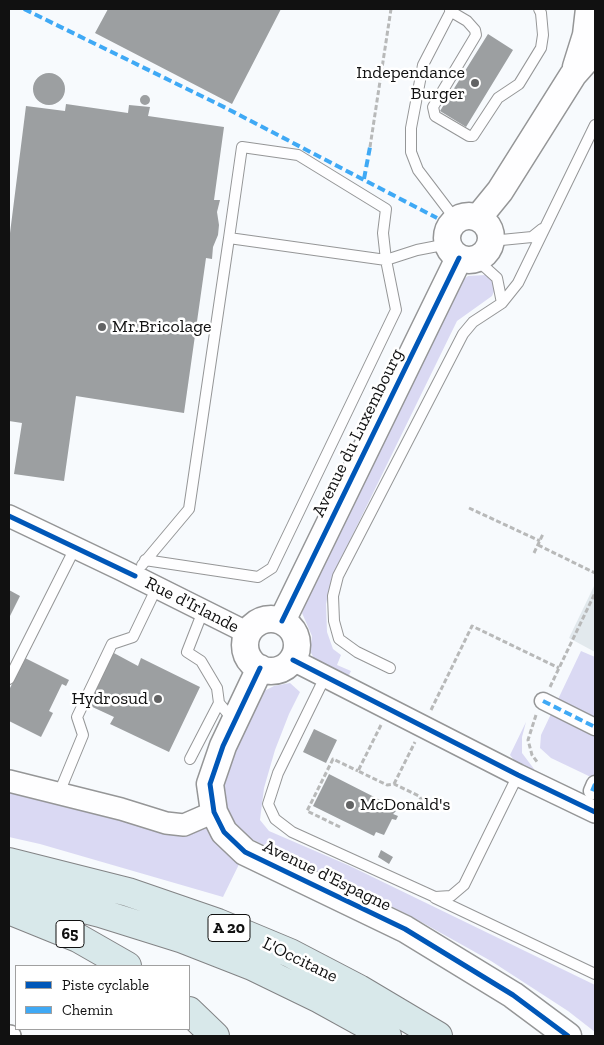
<!DOCTYPE html>
<html>
<head>
<meta charset="utf-8">
<style>
  body { margin:0 }
  #map { position:relative; width:604px; height:1045px; overflow:hidden; background:#f7fafd; font-family:"Zilla Slab",serif }
  canvas { display:block }
  .frame { position:absolute; inset:0; border:10px solid #111; pointer-events:none }
  .legend { position:absolute; left:15px; top:965px; width:175px; height:65px; box-sizing:border-box; background:#fff; border:1px solid #a0a0a0; margin:0; padding:6px 9px; list-style:none; font-size:15px; color:#111 }
  .legend li { display:flex; align-items:center; gap:10px; height:25px }
  .legend b { width:25px; border:1px solid #a0a0a0 }
</style>
</head>
<body>
<div id="map">
<canvas width="604" height="1045"></canvas>
<div class="frame"></div>
<ul class="legend">
<li><b style="height:6px;background:#0057b8"></b>Piste cyclable</li>
<li><b style="height:6px;background:#3fa9f5"></b>Chemin</li>
</ul>
</div>
<script>
const g = document.querySelector('canvas').getContext('2d');
g.lineJoin = 'round';
function fillPath(path, color) {
  g.fillStyle = color;
  g.fill(path, 'evenodd');
}
function shape(rows) {
  const path = new Path2D();
  for (const r of rows) {
    if (r.length === 3) {
      path.moveTo(r[0] + r[2], r[1]);
      path.arc(r[0], r[1], r[2], 0, 2 * Math.PI);
      continue;
    }
    path.moveTo(r[0], r[1]);
    for (let i = 2; i < r.length; i += 2) path.lineTo(r[i], r[i + 1]);
  }
  return path;
}
function trace(path, color, width, dash) {
  g.strokeStyle = color;
  g.lineWidth = width;
  g.lineCap = dash ? 'butt' : 'round';
  g.setLineDash(dash || []);
  g.stroke(path);
}
function drawText(font, color, halo, rows, align = 'center') {
  g.font = font + ' "Zilla Slab",serif';
  g.lineWidth = 5;
  g.setLineDash([]);
  g.textBaseline = 'middle';
  g.strokeStyle = halo;
  g.fillStyle = color;
  for (const [text, x, y, turn = 0] of rows) {
    g.save();
    g.translate(x, y);
    g.rotate((+turn || 0) * Math.PI / 180);
    g.textAlign = isNaN(turn) ? turn : align;
    if (halo) g.strokeText(text, 0, 0);
    g.fillText(text, 0, 0);
    g.restore();
  }
}
fillPath(shape([
  [486,275,492,279,495,289,492,296,457,321,332,577,326,604,327,632,333,649,341,655,337,665,351,671,348,677,316,662,310,651,312,636,302,613,309,594,458,284,468,276],
  [581,651,595,657,595,779,551,758,540,748,541,735],
  [290,683,300,692,289,714,275,750,264,788,260,820,269,831,350,866,595,985,595,1032,568,1011,491,961,407,914,243,835,229,820,223,795,224,773,260,693,274,686],
  [526,722,522,737,522,753,534,769,534,772,517,764,510,755],
  [9,781,166,823,214,812,245,852,223,897,40,844,9,837]
]), '#dad9f3');
fillPath(shape([
  [595,584,595,652,569,638]
]), '#e2e9ed');
fillPath(shape([
  [108,9,281,9,232,104,95,33],
  [488,34,513,50,466,127,440,111],
  [49,89,16],
  [145,100,5],
  [66,104,128,113,129,105,150,107,148,116,224,127,214,200,220,200,217,212,219,225,218,235,213,247,212,259,206,258,184,413,76,396,64,481,14,474,22,423,9,421,9,241,26,106,65,111],
  [9,590,20,596,9,618],
  [112,652,138,666,141,658,200,687,169,752,110,724,114,717,86,704],
  [25,658,69,680,66,686,62,684,49,711,53,713,41,737,9,721,9,690],
  [314,729,337,740,326,763,303,752],
  [329,774,388,804,387,807,396,811,393,814,398,816,396,820,392,819,384,835,376,832,374,836,313,806],
  [381,850,393,857,389,864,378,857]
]), '#9c9fa1');
const service = shape([
  [452,9,423,65,411,128,411,152,418,170,456,220],
  [450,11,467,21,475,30,476,35,433,107,435,116,469,136,473,136,498,98,519,84,541,48,543,35,541,13,539,9],
  [491,241,532,237,542,229],
  [476,259,497,278,502,303],
  [145,560,258,577,272,568,396,310,386,260,383,233,386,209,298,155,242,147,229,238],
  [142,565,189,509,229,238,386,260,417,250,448,244],
  [203,611,187,652,201,661,217,688,219,703,234,721],
  [390,668,357,652,339,639,334,621,333,596,338,576,463,334,473,322,502,303,518,283,595,125],
  [325,677,278,773,268,804,275,819,292,832,435,897,451,896,464,885,518,775],
  [9,679,75,548],
  [190,759,219,703],
  [59,793,83,735,77,717,112,644,133,637,157,587],
  [435,898,595,974]
]);
const pedestrian = shape([
  [543,701,595,727],
  [592,791,595,784]
]);
const minor = shape([
  [9,516,122,570,248,633],
  [293,660,518,775,595,812],
  [9,781,121,809,166,823,184,825,214,812],
  [9,1036,10,1036]
]);
const tertiary = shape([
  [576,67,586,35,589,9],
  [469,238,22],
  [478,218,500,191,573,75,595,50],
  [271,645,26],
  [282,621,459,258],
  [260,668,223,746,210,784,214,812,224,832,245,852,405,929,513,995,568,1036]
]);
const motorway = shape([
  [9,862,128,892,218,923,290,953,359,989,438,1036],
  [9,890,100,913,183,939,252,966,320,999,387,1036],
  [9,910,78,938,127,966],
  [189,1011,215,1036]
]);
trace(service, '#959697', 12);
trace(pedestrian, '#959697', 19);
trace(minor, '#959697', 24);
trace(tertiary, '#959697', 29);
trace(motorway, '#828385', 30);
trace(shape([
  [370,147,391,9],
  [469,508,540,541],
  [538,545,595,573],
  [534,553,543,534],
  [550,687,595,593],
  [431,710,472,626,559,668],
  [536,715,528,740,532,755,538,763],
  [381,725,358,771,387,785,394,784,419,796,428,810],
  [394,784,415,742],
  [340,827,307,811,333,759,358,771]
]), '#b8b9b9', 3, [5, 2.5]);
trace(service, '#fefeff', 10);
trace(pedestrian, '#fefeff', 16);
trace(minor, '#fefeff', 21);
trace(tertiary, '#fefeff', 26);
trace(motorway, '#d8e8ea', 28);
trace(shape([
  [24,9,226,108,437,218],
  [364,179,370,147],
  [543,701,595,727],
  [592,791,595,784]
]), '#3fa9f5', 4, [8, 4]);
trace(shape([
  [9,516,135,576],
  [282,621,459,258],
  [293,660,518,775,595,812],
  [260,668,223,746,210,784,214,812,224,832,245,852,405,929,513,995,568,1036]
]), '#0057b8', 5);
for (const [x, y, r, color] of [
  [475,83,5,"#626364"],
  [102,327,5,"#626364"],
  [158,699,5,"#626364"],
  [350,805,5,"#626364"]
]) {
  const dot = new Path2D();
  dot.arc(x, y, r, 0, 2 * Math.PI);
  g.fillStyle = color;
  g.fill(dot);
  trace(dot, '#fff', 2);
}
for (const [x, y, w] of [
  [229,928,42],
  [70,934,28]
]) {
  const box = new Path2D();
  box.roundRect(x - w / 2, y - 13.5, w, 27, 4);
  g.fillStyle = '#fff';
  g.fill(box);
  trace(box, '#111', 1);
}
drawText('bold 16px', '#111', null, [
  ["A 20",229,928],
  ["65",70,934]
]);
drawText('18px', '#111', '#fff', [
  ["Independance",465,73],
  ["Burger",465,94],
  ["Mr.Bricolage",112,327,"left"],
  ["Hydrosud",148,699],
  ["McDonald's",360,805,"left"]
], 'right');
drawText('18px', '#111', '#fff', [
  ["Avenue du Luxembourg",358,433,-64],
  ["Rue d'Irlande",192,605,27],
  ["Avenue d'Espagne",327,876,26],
  ["L'Occitane",300,960,26]
]);
</script>
</body>
</html>
